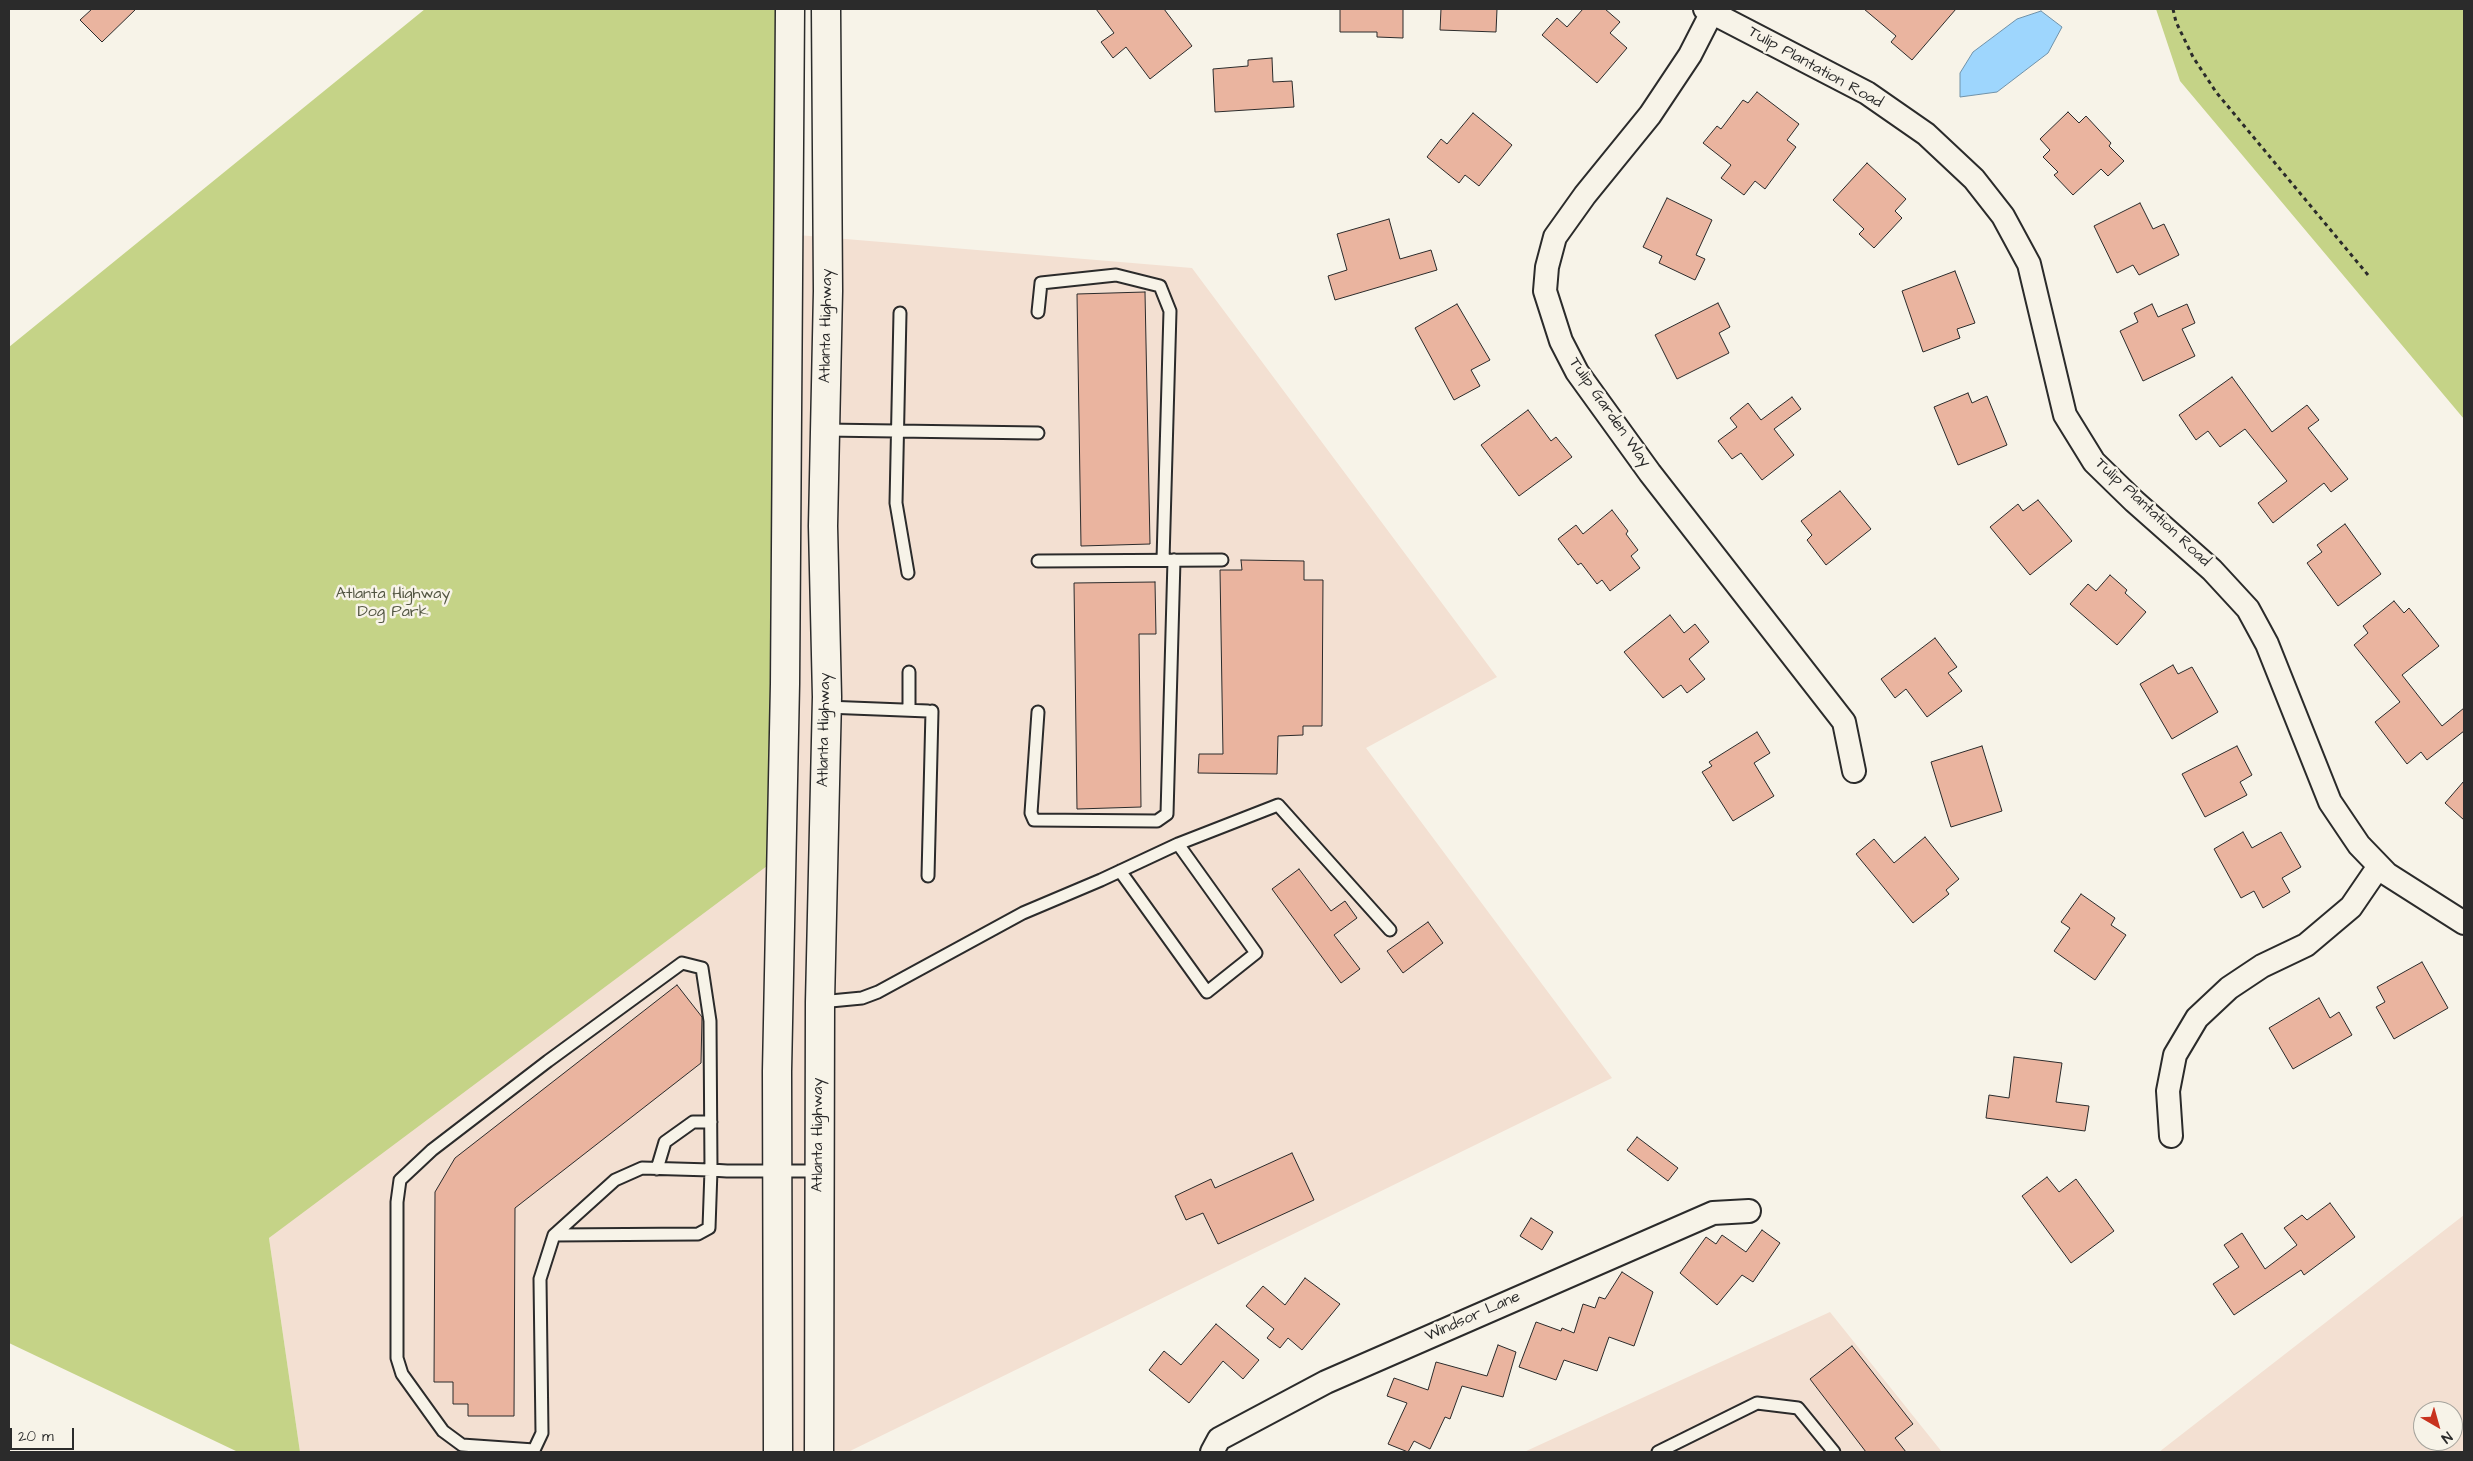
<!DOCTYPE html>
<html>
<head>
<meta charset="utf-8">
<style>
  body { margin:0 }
  #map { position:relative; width:2473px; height:1461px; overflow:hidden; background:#f7f3e8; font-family:"Architects Daughter",sans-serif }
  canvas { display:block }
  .frame { position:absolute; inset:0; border:10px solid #2b2b2b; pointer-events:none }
  .north { position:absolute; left:2413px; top:1401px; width:50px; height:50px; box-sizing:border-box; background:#f7f3e8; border:1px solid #a5a39c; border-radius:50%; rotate:142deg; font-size:14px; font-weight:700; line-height:20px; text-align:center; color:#2b2b2b }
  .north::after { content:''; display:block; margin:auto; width:18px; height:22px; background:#c8321e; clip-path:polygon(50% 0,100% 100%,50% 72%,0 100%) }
  .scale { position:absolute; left:10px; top:1428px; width:64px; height:22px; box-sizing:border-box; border:2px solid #2b2b2b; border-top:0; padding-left:6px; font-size:15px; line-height:18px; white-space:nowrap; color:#2b2b2b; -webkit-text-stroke:4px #f7f3e8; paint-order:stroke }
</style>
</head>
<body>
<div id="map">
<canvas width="2473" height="1461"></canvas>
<div class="frame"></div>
<div class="north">N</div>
<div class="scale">20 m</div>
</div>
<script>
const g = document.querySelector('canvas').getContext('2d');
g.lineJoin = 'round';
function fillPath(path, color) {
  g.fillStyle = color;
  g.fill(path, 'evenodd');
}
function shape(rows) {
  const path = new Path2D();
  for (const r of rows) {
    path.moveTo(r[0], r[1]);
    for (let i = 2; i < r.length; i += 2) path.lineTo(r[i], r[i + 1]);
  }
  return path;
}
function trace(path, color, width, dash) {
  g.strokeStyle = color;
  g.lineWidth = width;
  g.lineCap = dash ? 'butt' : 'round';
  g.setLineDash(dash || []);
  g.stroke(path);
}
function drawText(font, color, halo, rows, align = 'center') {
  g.font = font + ' "Architects Daughter",sans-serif';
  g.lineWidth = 5;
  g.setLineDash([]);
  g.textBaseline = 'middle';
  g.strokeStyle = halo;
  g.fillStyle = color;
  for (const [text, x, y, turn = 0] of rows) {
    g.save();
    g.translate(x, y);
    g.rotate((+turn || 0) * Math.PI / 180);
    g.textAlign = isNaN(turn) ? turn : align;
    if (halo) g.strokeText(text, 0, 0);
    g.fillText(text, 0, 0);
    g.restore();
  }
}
fillPath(shape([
  [774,233,1192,268,1497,677,1366,748,1612,1078,848,1452,300,1452,269,1238,774,842],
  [2464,1215,2464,1452,2159,1452,2352,1302],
  [2423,1411,2453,1411,2453,1441,2423,1441],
  [1830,1312,1942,1452,1524,1452]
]), '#f3e0d2');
fillPath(shape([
  [425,9,780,9,775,860,269,1238,300,1452,238,1452,9,1343,9,347],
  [2156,9,2464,9,2464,419,2180,81]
]), '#c5d387');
const water = shape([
  [2041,11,2062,27,2048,53,1997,92,1960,97,1960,73,1973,52,2017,19,2041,11]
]);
fillPath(water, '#9ed6fd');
trace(water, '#7092a9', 1);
const building = shape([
  [92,9,136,9,102,42,80,20,92,9],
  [1096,9,1164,9,1192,46,1150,79,1126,47,1113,58,1101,42,1114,33,1096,9],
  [1340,9,1403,9,1403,38,1377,37,1377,32,1340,32,1340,9],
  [1441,9,1497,9,1496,32,1440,30,1441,9],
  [1583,9,1605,9,1620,22,1610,33,1627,48,1597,83,1542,35,1557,18,1567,27,1583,9],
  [1864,9,1956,9,1912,60,1891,42,1896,36,1864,9],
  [1272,58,1273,82,1292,81,1294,107,1215,112,1213,69,1248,66,1248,60,1272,58],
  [1757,92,1799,124,1787,140,1796,147,1765,189,1755,181,1744,195,1721,178,1731,165,1703,143,1717,126,1721,129,1743,100,1748,103,1757,92],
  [2068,112,2079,123,2086,116,2111,143,2109,146,2124,161,2108,176,2101,169,2073,195,2054,175,2058,172,2043,157,2050,150,2040,139,2068,112],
  [1473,113,1512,145,1479,186,1465,175,1459,183,1427,157,1441,139,1447,144,1473,113],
  [1867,163,1906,199,1895,211,1902,218,1874,248,1859,234,1864,229,1833,200,1867,163],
  [1667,198,1712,220,1696,255,1705,259,1695,280,1659,263,1662,256,1643,247,1667,198],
  [2140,203,2153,229,2164,224,2179,255,2139,275,2133,265,2117,273,2094,226,2140,203],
  [1389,219,1400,259,1431,250,1437,270,1335,300,1328,276,1347,270,1337,234,1389,219],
  [1955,271,1975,323,1957,329,1960,338,1923,352,1902,291,1955,271],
  [1145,292,1150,544,1081,546,1077,294,1145,292],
  [1718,303,1730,327,1719,333,1729,353,1677,379,1655,335,1718,303],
  [1457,304,1490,360,1471,370,1480,386,1454,400,1415,328,1457,304],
  [2152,304,2158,317,2187,304,2195,323,2182,329,2195,356,2143,381,2120,331,2138,322,2134,313,2152,304],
  [2232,377,2272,432,2307,405,2319,420,2308,428,2348,479,2331,492,2324,483,2273,523,2258,503,2287,481,2245,429,2220,447,2208,431,2196,440,2179,415,2232,377],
  [1968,393,1972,403,1987,396,2007,445,1958,465,1934,407,1968,393],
  [1792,397,1801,409,1774,429,1794,455,1762,480,1741,453,1732,459,1718,441,1737,427,1730,418,1748,403,1761,420,1792,397],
  [1528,410,1551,441,1556,437,1572,457,1519,496,1481,445,1528,410],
  [1840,491,1871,529,1826,565,1807,540,1812,535,1801,521,1840,491],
  [2038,500,2072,541,2030,575,1990,527,2018,504,2023,511,2038,500],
  [1612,510,1628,531,1626,534,1638,550,1631,556,1640,568,1610,591,1602,580,1597,584,1581,563,1578,565,1558,539,1576,525,1583,534,1612,510],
  [2345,524,2381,574,2338,606,2307,563,2322,552,2317,545,2345,524],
  [1241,560,1304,561,1304,580,1323,580,1322,726,1303,726,1303,735,1278,736,1277,774,1198,773,1199,754,1223,754,1220,570,1242,570,1241,560],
  [2110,575,2127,590,2125,593,2146,612,2117,645,2070,604,2088,584,2096,591,2110,575],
  [1155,582,1156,634,1139,634,1141,807,1077,809,1074,583,1155,582],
  [2394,601,2404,613,2409,608,2439,646,2402,675,2442,726,2464,708,2464,731,2427,760,2421,752,2407,764,2375,722,2400,702,2354,645,2368,633,2363,626,2394,601],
  [1670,615,1684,633,1695,624,1709,642,1689,659,1705,679,1687,693,1681,685,1663,698,1624,652,1670,615],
  [1935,638,1957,667,1948,673,1962,691,1927,717,1906,689,1895,698,1881,679,1935,638],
  [2173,665,2178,674,2192,667,2218,712,2172,739,2140,684,2173,665],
  [1757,732,1770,753,1754,763,1774,796,1733,821,1702,772,1712,766,1709,762,1757,732],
  [1982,746,2002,811,1951,827,1931,762,1982,746],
  [2237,746,2252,775,2240,782,2247,795,2205,817,2182,774,2237,746],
  [2464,781,2464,820,2445,803,2464,781],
  [2243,832,2252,848,2281,832,2301,867,2282,878,2290,892,2263,908,2254,891,2241,898,2214,849,2243,832],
  [1925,837,1959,879,1946,890,1949,894,1913,923,1856,854,1874,839,1894,863,1925,837],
  [1299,869,1331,911,1345,901,1357,918,1334,935,1360,969,1341,983,1272,889,1299,869],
  [2081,894,2115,918,2111,925,2126,935,2095,980,2054,951,2070,928,2061,922,2081,894],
  [1428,922,1443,943,1403,973,1387,951,1428,922],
  [2422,962,2448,1008,2394,1039,2376,1007,2385,1002,2377,987,2422,962],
  [677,985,702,1017,701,1063,515,1208,514,1416,468,1416,468,1404,453,1404,453,1382,434,1382,435,1192,455,1158,677,985],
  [2319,998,2330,1018,2339,1012,2352,1035,2293,1069,2269,1028,2319,998],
  [2014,1057,2062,1063,2056,1102,2089,1106,2085,1131,1986,1118,1989,1095,2009,1098,2014,1057],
  [1637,1137,1678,1168,1668,1181,1627,1150,1637,1137],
  [1292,1153,1314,1200,1218,1244,1203,1213,1186,1220,1175,1196,1211,1179,1215,1188,1292,1153],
  [2047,1177,2059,1192,2076,1179,2114,1231,2071,1263,2022,1196,2047,1177],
  [2330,1203,2355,1237,2304,1275,2301,1270,2234,1315,2213,1284,2239,1267,2224,1245,2242,1233,2265,1269,2297,1245,2284,1228,2302,1215,2307,1220,2330,1203],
  [1531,1218,1553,1232,1542,1250,1520,1236,1531,1218],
  [1762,1230,1780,1243,1753,1282,1742,1275,1717,1305,1680,1273,1706,1237,1716,1244,1722,1235,1746,1252,1762,1230],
  [1622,1272,1653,1292,1634,1346,1609,1337,1597,1371,1564,1360,1556,1380,1519,1367,1536,1322,1561,1331,1562,1328,1574,1333,1583,1304,1595,1308,1599,1297,1605,1299,1622,1272],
  [1305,1278,1340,1304,1302,1350,1288,1338,1280,1348,1267,1338,1274,1329,1246,1306,1263,1286,1285,1305,1305,1278],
  [1216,1324,1259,1360,1243,1379,1223,1361,1189,1403,1149,1370,1164,1351,1181,1365,1216,1324],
  [1498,1345,1516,1352,1503,1397,1462,1386,1450,1419,1445,1417,1430,1449,1414,1441,1408,1452,1388,1444,1407,1403,1387,1396,1394,1378,1428,1390,1436,1362,1487,1376,1498,1345],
  [1852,1346,1913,1424,1895,1438,1906,1452,1866,1452,1810,1379,1852,1346]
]);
fillPath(building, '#eab49f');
trace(building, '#2b2b2b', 1);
const lane = shape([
  [1038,312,1041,283,1116,275,1160,286,1170,311,1163,560],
  [900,313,896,503,908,573],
  [825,430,1038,433],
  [1038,561,1222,560],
  [909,672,909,710],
  [826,707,928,711],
  [1038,712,1031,813,1034,820,1157,821,1167,814,1174,560],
  [1120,871,1207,992,1256,953,1178,844],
  [928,876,932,711],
  [820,1002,862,998,878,992,1023,913,1101,880,1178,844,1278,805,1390,930],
  [657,1169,665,1142,693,1122,711,1122],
  [554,1235,698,1234,709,1228,711,1170,710,1021,702,968,682,963,548,1061,432,1150,400,1180,397,1202,397,1358,402,1374,443,1431,462,1445,534,1450,542,1433,540,1279,554,1235,615,1180,642,1168,711,1170,727,1171,819,1171],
  [1658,1452,1757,1403,1798,1408,1834,1452]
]);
const street = shape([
  [1705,9,1867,93,1926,134,1974,179,2003,216,2029,264,2065,415,2094,462,2134,501,2212,570,2248,609,2267,644,2330,802,2359,845,2387,874,2464,923],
  [1712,12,1690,55,1650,115,1585,195,1555,237,1547,267,1545,291,1561,341,1577,372,1650,473,1844,722,1854,771],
  [2171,1136,2168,1091,2175,1055,2197,1018,2229,988,2262,966,2306,945,2351,907,2379,866],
  [1212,1452,1219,1439,1326,1382,1713,1213,1749,1211]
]);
const primary = shape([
  [778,1452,777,1071,785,684,790,9],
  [819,1452,820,1002,827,697,823,526,828,291,826,9]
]);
trace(lane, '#2b2b2b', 15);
trace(street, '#2b2b2b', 26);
trace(primary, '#2b2b2b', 31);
trace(shape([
  [2173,9,2176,22,2193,57,2216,92,2368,275]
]), '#2b2b2b', 3, [4, 4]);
trace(lane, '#f7f3e8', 11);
trace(street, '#f7f3e8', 22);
trace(primary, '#f7f3e8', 28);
drawText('16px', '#2b2b2b', '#f7f3e8', [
  ["Tulip Plantation Road",1815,68,29],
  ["Atlanta Highway",827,326,-89],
  ["Tulip Garden Way",1609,413,55],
  ["Tulip Plantation Road",2152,513,43],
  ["Atlanta Highway",825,730,-89],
  ["Atlanta Highway",819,1135,-90],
  ["Windsor Lane",1473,1317,-24]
]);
drawText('16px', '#525542', '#f7f3e8', [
  ["Atlanta Highway",393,595],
  ["Dog Park",393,613]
]);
</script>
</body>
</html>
